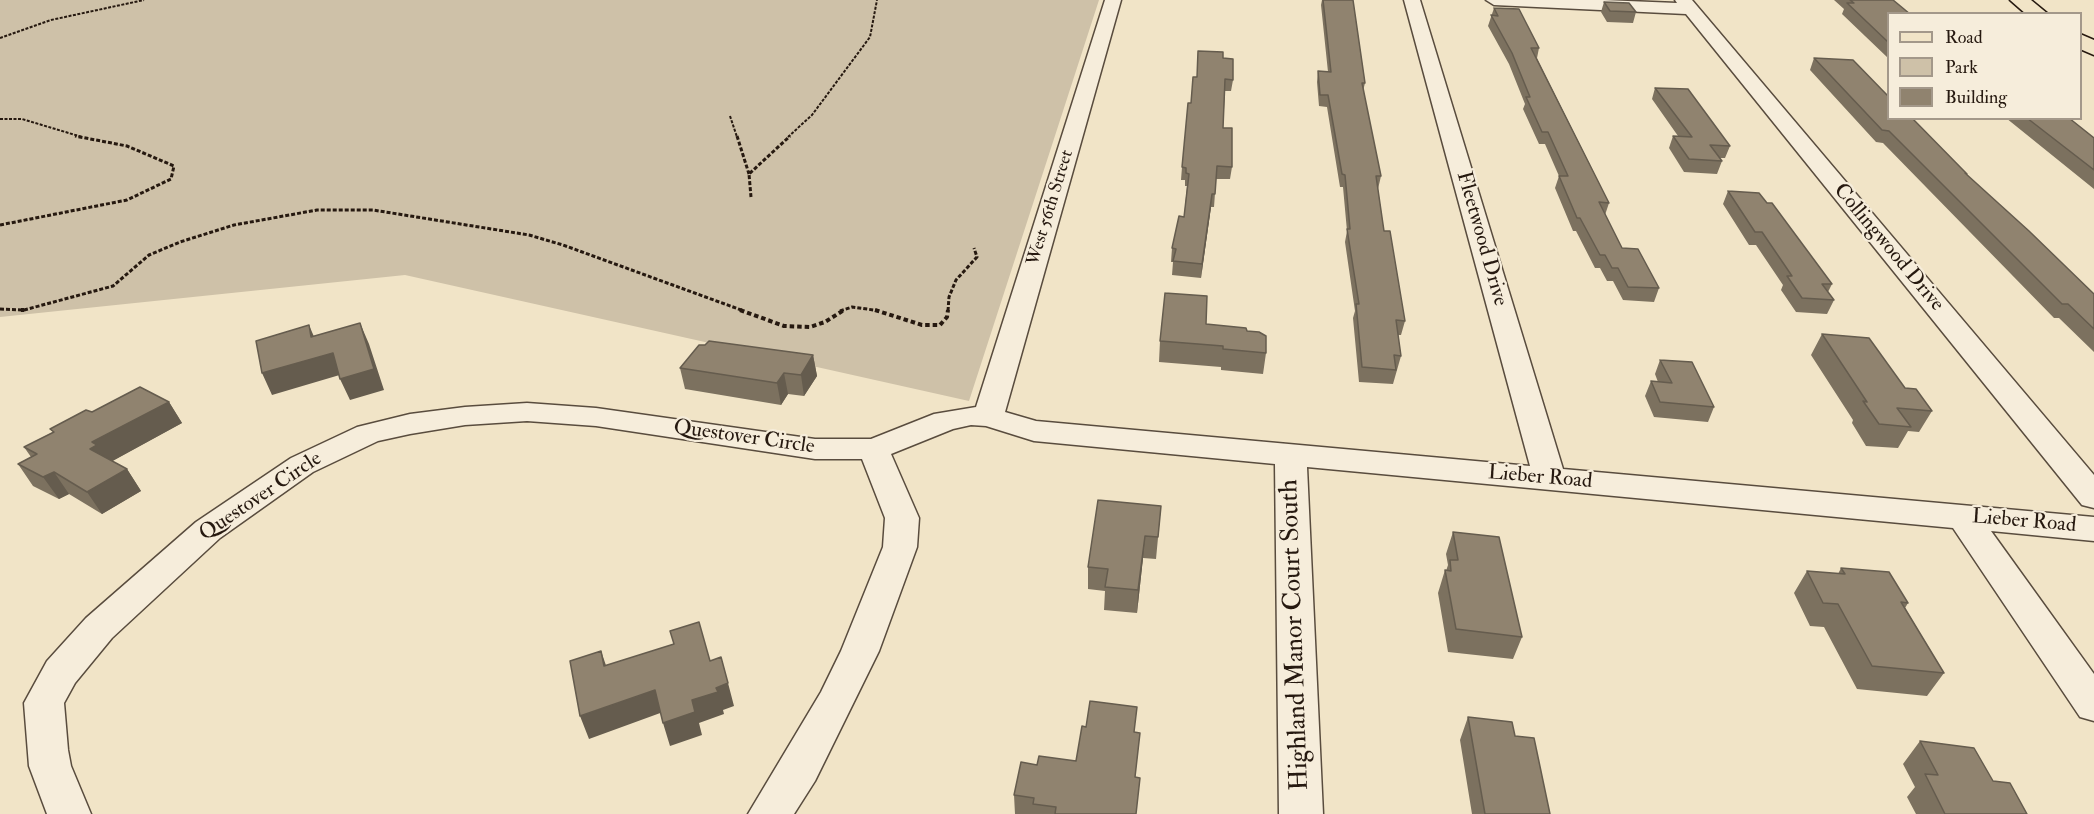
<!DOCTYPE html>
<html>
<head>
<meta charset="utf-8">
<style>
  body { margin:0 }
  #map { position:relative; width:2094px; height:814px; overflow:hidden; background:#f1e4c7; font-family:"IM FELL Double Pica",serif }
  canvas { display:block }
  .legend { position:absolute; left:1887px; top:12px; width:195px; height:108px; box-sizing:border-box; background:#f6eddb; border:2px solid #a3988a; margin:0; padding:8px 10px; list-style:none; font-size:18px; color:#261910 }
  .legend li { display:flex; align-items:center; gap:12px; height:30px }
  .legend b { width:30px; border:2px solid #a3988a }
</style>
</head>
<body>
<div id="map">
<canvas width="2094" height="814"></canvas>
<ul class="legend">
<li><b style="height:8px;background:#f1e4c7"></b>Road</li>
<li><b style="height:16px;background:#cec1a8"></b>Park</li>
<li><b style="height:16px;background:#90836f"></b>Building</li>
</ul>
</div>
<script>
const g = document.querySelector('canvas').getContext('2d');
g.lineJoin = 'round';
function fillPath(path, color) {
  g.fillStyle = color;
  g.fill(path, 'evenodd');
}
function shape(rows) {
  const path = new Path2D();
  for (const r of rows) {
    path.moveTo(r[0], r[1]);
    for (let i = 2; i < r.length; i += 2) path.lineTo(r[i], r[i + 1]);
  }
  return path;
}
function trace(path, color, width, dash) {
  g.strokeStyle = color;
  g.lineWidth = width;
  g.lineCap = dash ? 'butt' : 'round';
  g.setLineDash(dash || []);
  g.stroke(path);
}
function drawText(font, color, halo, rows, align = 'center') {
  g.font = font + ' "IM FELL Double Pica",serif';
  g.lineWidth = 4.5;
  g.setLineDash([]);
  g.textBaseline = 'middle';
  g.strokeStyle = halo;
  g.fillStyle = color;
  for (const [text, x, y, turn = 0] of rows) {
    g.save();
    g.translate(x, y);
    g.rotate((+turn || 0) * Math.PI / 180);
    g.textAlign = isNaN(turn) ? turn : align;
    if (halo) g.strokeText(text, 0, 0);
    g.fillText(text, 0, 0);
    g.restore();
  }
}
fillPath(shape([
  [0,0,1099,0,969,401,405,275,0,317]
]), '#cec1a8');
const minor = shape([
  [1105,0,1121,0,1005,412,1036,421,1530,466,1404,0,1420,0,1563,469,2094,517,2094,541,1991,531,2094,674,2094,721,2080,717,1953,528,1307,467,1323,814,1279,814,1275,464,1034,441,986,426,971,425,953,429,891,454,919,518,917,547,879,651,815,781,794,814,748,814,821,692,841,651,883,547,885,518,862,459,815,459,596,426,527,421,465,425,410,434,378,441,313,472,220,538,112,638,75,683,64,703,68,750,71,766,91,814,47,814,29,766,24,703,47,661,86,618,196,522,291,458,357,427,410,414,465,407,527,403,596,408,815,439,871,439,934,414,976,407,1105,0],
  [1486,0,1603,0,1677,3,1675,0,1692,0,2094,475,2094,508,2082,505,1686,14,1494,5,1486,0]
]);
const primary = shape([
  [2010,0,2031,0,2048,14,2026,14,2010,0],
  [2080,34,2094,40,2094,55,2080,49,2080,34]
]);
trace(minor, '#594c3e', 3);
trace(primary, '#261910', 3);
trace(shape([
  [0,38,51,20,144,0],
  [730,116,737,137],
  [0,119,22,119,82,137],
  [788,137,812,115,870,37,877,0]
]), '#261910', 2, [3, 1.5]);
trace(shape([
  [737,136,749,174],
  [751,197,749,174,790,136],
  [0,225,127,200,171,179,174,166,127,146,75,136],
  [0,309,24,310,113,286,149,255,180,242,234,225,317,210,373,210,529,235,563,245,744,311],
  [840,311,852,307,881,311],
  [948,311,949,297,956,280,977,257,974,248]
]), '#261910', 3, [4, 2]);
trace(shape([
  [21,310,24,310],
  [740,310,784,326,810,327,825,322,844,310],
  [875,310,922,325,940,325,947,317,948,310]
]), '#261910', 4, [4.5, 3]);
fillPath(minor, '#f6eddb');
fillPath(primary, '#f1e4c7');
fillPath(shape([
  [1322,0,1353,0,1365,83,1363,91,1381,176,1378,189,1384,231,1405,321,1401,335,1398,335,1401,356,1393,384,1359,382,1353,318,1355,311,1345,242,1347,231,1343,187,1340,187,1327,107,1319,106,1317,82,1318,71,1328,72,1321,5],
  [1834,0,1893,0,1888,14,1888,58,1842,14,1844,9],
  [1604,2,1636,12,1633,23,1607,22,1601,12],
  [1494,8,1539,48,1537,58,1609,203,1605,215,1622,248,1659,288,1654,302,1623,300,1613,281,1607,281,1600,268,1595,268,1576,231,1573,231,1555,188,1559,176,1545,144,1539,144,1523,109,1525,104,1509,64,1488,26],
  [1223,58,1233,80,1231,91,1225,91,1223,128,1232,167,1230,179,1216,179,1214,207,1211,207,1201,278,1172,275,1173,262,1171,262,1172,248,1184,217,1187,186,1185,186,1185,180,1181,180,1182,167,1191,103,1197,77],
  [1814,58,1967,174,1967,175,2094,294,2094,352,2059,318,2054,318,1883,143,1876,142,1810,70],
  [1655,88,1730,146,1725,158,1719,158,1722,161,1717,174,1684,172,1669,148,1673,136,1678,136,1652,99],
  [2006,118,2069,118,2094,138,2094,189],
  [1728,191,1767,203,1832,284,1828,292,1834,300,1827,314,1796,312,1781,290,1783,285,1756,245,1749,245,1723,204],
  [1206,324,1247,331,1266,353,1263,374,1221,370,1221,367,1159,362,1160,341],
  [1822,334,1905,388,1932,411,1919,432,1908,431,1898,448,1866,446,1852,423,1853,420,1811,355],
  [813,355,817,376,804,396,788,394,781,405,685,389,680,368],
  [1660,360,1714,407,1708,422,1654,417,1645,396,1651,381,1658,382,1655,374],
  [169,402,182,423,112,461,127,469,141,491,102,514,69,494,59,499,33,486,18,464,31,457,24,447,53,432,50,429,92,412],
  [1161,506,1156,559,1143,558,1137,613,1104,610,1105,591,1088,589,1088,567],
  [1453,532,1522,637,1513,659,1448,652,1438,593,1445,570,1446,571,1448,565,1446,554],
  [1841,568,1908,603,1905,608,1944,673,1927,696,1857,689,1824,627,1810,626,1794,593,1807,571,1838,574],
  [1468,717,1515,736,1550,814,1472,814,1460,740],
  [1135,733,1140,733,1135,777,1136,814,1015,814,1014,795,1037,765,1076,761],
  [1920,741,1993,781,2027,814,1916,814,1907,797,1915,787,1903,764]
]), '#7c715f');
fillPath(shape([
  [1212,194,1211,207,1201,278,1202,264],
  [360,323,369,344,384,390,350,400,340,379],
  [309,325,318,346,333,353,343,374,272,395,262,373,311,337],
  [813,355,817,376,804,396,801,375],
  [784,373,788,394,781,405,777,383],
  [169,402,182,423,109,463,90,449,92,442],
  [127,469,141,491,102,514,87,492],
  [54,472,69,494,59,499,43,477],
  [1145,536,1143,558,1137,613,1138,590],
  [601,651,609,674,604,666],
  [728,683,734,706,723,710,724,714,699,723,702,735,670,746,663,723,692,700,716,688],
  [655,690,663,712,589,739,580,716]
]), '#655c4e');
const building = shape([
  [1323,0,1353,0,1365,83,1362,83,1381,176,1376,176,1384,231,1390,231,1405,321,1396,320,1401,356,1394,355,1396,370,1362,367,1356,304,1359,304,1347,229,1350,229,1345,175,1342,174,1328,95,1320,95,1318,71,1331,72,1323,0],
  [1850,0,1893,0,1910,14,1888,14,1888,42,1847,3,1854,3,1850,0],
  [1604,2,1629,3,1636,12,1610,11,1604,2],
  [1494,8,1519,9,1539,48,1531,48,1609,203,1599,202,1622,248,1638,249,1659,288,1628,287,1618,268,1612,268,1605,255,1600,255,1580,218,1577,218,1559,176,1568,176,1548,132,1542,132,1526,97,1530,97,1512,53,1491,15,1498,16,1494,8],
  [1198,51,1223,52,1223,58,1233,59,1233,80,1225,79,1223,128,1232,128,1232,167,1217,166,1215,194,1212,194,1202,264,1173,261,1176,249,1172,248,1179,216,1184,217,1189,174,1186,173,1186,168,1182,167,1188,103,1191,103,1193,77,1197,77,1198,51],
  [1814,58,1853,60,1888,96,1888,118,1912,118,1967,174,1965,173,2029,231,2094,294,2094,329,2068,304,2062,304,1889,131,1882,130,1814,58],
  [1655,88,1688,89,1730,146,1710,145,1722,161,1689,159,1673,136,1692,137,1655,88],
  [2027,118,2069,118,2094,138,2094,170,2027,118],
  [1728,191,1759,193,1767,203,1772,203,1832,284,1822,284,1834,300,1802,298,1787,276,1792,276,1762,232,1755,232,1728,191],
  [1165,293,1207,296,1206,324,1246,328,1247,331,1259,332,1266,336,1266,353,1223,349,1223,346,1160,341,1165,293],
  [360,323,374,369,340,379,333,353,262,373,256,341,309,325,311,337,360,323],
  [1822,334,1869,338,1905,388,1916,389,1932,411,1897,408,1911,427,1879,424,1863,401,1867,402,1822,334],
  [709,341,813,355,801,375,784,373,777,383,680,368,699,345,705,345,709,341],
  [1660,360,1692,362,1714,407,1660,402,1651,381,1672,383,1660,360],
  [140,387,169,402,92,442,97,445,90,449,127,469,87,492,54,472,43,477,18,464,37,454,24,447,54,432,50,429,86,410,92,412,140,387],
  [1098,500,1161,506,1158,537,1145,536,1138,590,1105,587,1108,569,1088,567,1098,500],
  [1453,532,1499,537,1522,637,1456,629,1445,570,1451,571,1450,560,1458,560,1453,532],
  [1841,568,1889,572,1908,603,1901,602,1944,673,1872,666,1838,604,1823,603,1807,571,1845,574,1841,568],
  [699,622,710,661,721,657,728,683,716,688,718,692,692,700,695,712,663,723,655,690,580,716,570,661,601,651,604,666,674,644,670,631,699,622],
  [1090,701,1137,707,1134,732,1140,733,1135,777,1140,778,1136,814,1055,814,1056,807,1033,804,1034,798,1014,795,1021,762,1037,765,1039,756,1076,761,1082,726,1086,727,1090,701],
  [1468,717,1512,722,1515,736,1534,738,1550,814,1485,814,1468,717],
  [1920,741,1974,748,1993,781,2010,783,2027,814,1945,814,1925,774,1938,775,1920,741]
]);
fillPath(building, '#90836f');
trace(building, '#655c4e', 1.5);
drawText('18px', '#261910', '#f6eddb', [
  ["West 56th Street",1051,208,-73]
]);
drawText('21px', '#261910', '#f6eddb', [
  ["Fleetwood Drive",1481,239,74],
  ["Collingwood Drive",1888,248,50],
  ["Questover Circle",744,438,8],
  ["Lieber Road",1540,478,5],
  ["Questover Circle",261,497,-34],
  ["Lieber Road",2024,522,5]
]);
drawText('26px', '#261910', '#f6eddb', [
  ["Highland Manor Court South",1296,635,-92]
]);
</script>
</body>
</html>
